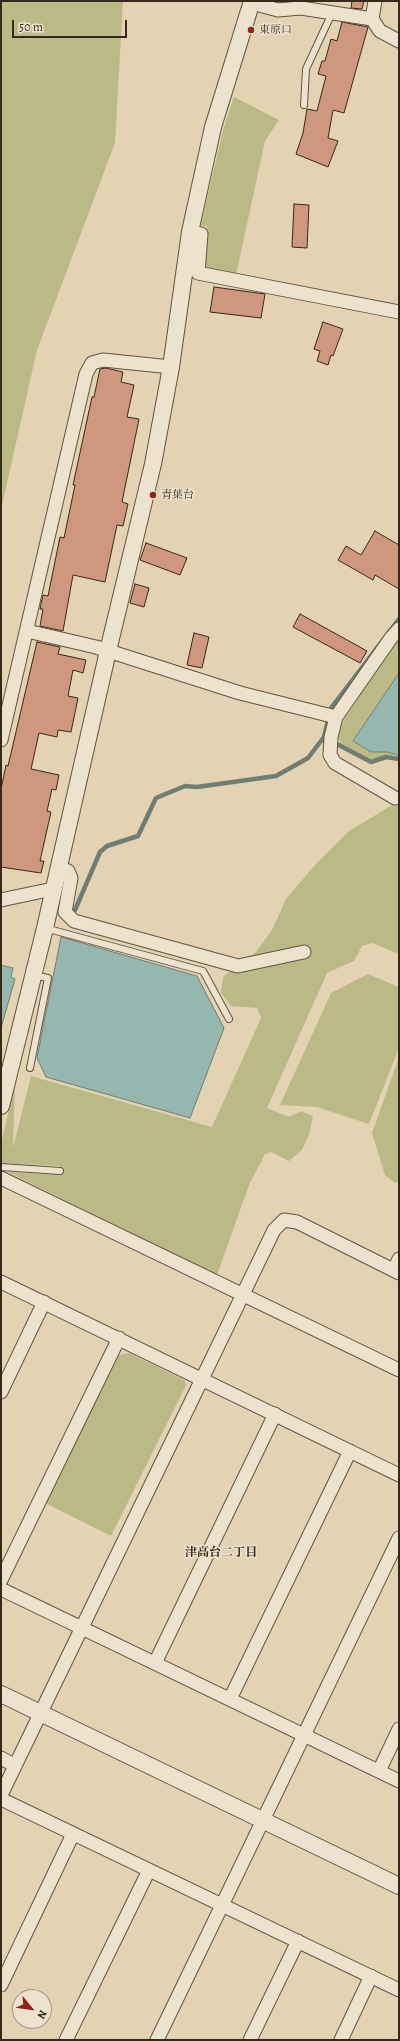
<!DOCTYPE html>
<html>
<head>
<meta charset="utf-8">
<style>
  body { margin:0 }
  #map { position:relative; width:400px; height:2041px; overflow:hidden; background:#e3d3b2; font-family:Alegreya,serif }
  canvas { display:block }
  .frame { position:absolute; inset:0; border:2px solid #37291a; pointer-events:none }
  .north { position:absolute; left:12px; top:1989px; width:40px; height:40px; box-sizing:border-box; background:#ede2cd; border:1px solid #a49885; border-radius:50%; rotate:119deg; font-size:11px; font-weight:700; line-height:16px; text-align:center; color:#37291a }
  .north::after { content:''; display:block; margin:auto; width:14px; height:18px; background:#8f2418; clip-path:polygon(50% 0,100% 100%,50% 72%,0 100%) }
  .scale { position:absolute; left:12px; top:20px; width:115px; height:18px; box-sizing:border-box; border:2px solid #37291a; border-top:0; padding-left:5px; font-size:12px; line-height:14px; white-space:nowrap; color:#37291a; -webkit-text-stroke:3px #ede2cd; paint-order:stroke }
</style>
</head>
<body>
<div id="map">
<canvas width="400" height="2041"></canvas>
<div class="frame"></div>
<div class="north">N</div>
<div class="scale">50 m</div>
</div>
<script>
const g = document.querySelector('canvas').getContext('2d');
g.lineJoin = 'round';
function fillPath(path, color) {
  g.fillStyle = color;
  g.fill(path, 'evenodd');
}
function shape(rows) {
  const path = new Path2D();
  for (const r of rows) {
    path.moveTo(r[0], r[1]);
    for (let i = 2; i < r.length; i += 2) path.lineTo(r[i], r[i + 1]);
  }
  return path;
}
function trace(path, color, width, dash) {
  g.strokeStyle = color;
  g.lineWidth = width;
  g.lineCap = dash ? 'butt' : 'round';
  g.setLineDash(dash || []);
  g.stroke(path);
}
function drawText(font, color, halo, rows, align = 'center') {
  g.font = font + ' Alegreya,"Noto Serif JP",serif';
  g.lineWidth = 3;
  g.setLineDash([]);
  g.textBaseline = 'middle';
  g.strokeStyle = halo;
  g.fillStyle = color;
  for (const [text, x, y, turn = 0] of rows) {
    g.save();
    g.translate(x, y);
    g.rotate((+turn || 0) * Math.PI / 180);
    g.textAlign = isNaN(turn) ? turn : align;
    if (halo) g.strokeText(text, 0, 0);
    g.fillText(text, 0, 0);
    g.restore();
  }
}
fillPath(shape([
  [1,1,123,1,115,143,37,350,1,510],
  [234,97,279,120,265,141,236,275,203,270,207,227,201,225,223,130],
  [399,636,399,673,353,741,371,752,388,752,394,755,370,760,341,744,337,737,344,720],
  [399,801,399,954,372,943,362,946,354,961,327,973,267,1108,289,1117,301,1111,313,1116,309,1135,302,1150,289,1161,271,1152,265,1154,249,1185,217,1275,8,1172,59,1175,60,1171,60,1166,1,1163,1,1144,15,1084,13,1148,31,1076,212,1127,261,1018,257,1008,231,1006,221,993,223,977,256,952,272,930,286,899,315,865,349,831],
  [368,974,399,987,399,1048,369,1124,317,1107,280,1105,331,993],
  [399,1057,399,1181,395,1183,385,1175,372,1133],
  [129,1353,184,1380,186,1385,111,1536,45,1503,119,1355]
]), '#bbba87');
const water = shape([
  [399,673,399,756,388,752,371,752,353,741,399,673],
  [61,937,197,976,224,1028,190,1118,46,1077,37,1058,61,937],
  [1,965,13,968,11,977,15,979,1,1028,1,965]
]);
fillPath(water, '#95b7b0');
trace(water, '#6f7e74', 1);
trace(shape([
  [335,743,371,762,386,757,399,759],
  [75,910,100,852,107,846,138,836,156,798,185,786,197,787,276,776,308,758,324,737,331,708,399,619]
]), '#6f7e74', 4.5);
const building = shape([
  [352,1,364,1,362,9,351,8,352,1],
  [342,22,368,27,344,113,333,110,328,138,338,141,328,167,296,154,303,133,307,109,317,111,326,76,318,74,322,61,325,61,331,39,337,41,342,22],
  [294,204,309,205,307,248,292,247,294,204],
  [214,287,265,294,261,318,210,312,214,287],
  [323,322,343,329,333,356,331,355,328,365,317,361,320,351,314,349,323,322],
  [106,368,123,372,121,382,134,385,127,417,139,419,122,502,128,504,123,526,117,525,105,582,73,575,63,631,40,626,43,609,40,609,43,595,48,596,60,537,64,538,75,485,73,485,92,397,94,397,100,369,106,368],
  [375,531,399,545,399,589,375,575,373,580,338,560,346,546,361,555,375,531],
  [146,543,187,558,180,575,140,560,146,543],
  [135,584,149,588,144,607,130,603,135,584],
  [300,614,367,651,360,663,293,627,300,614],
  [194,633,209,637,202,668,187,665,194,633],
  [37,642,60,647,58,654,86,660,83,673,73,670,68,696,78,698,71,732,58,730,57,737,39,733,31,769,59,775,56,790,52,789,47,811,51,812,40,861,44,861,41,873,1,867,1,789,6,765,8,766,37,642]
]);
fillPath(building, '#cf977e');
trace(building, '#37291a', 1);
const service = shape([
  [304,105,306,69,332,13],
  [45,928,203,971,229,1019],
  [30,1068,48,978,33,975],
  [1,1167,60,1171]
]);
const minor = shape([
  [252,3,278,10,301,8,372,19,380,31,399,41],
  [372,19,375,1],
  [190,232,201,234,198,273,399,312],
  [27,631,96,647,240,693,336,717,391,638,399,629],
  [336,717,331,737,330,755,335,763,395,798],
  [1,740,86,374,92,363,103,360,171,367],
  [58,867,68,871,71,878,65,912,74,921,238,966,304,952],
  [1,900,53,889],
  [1,1178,399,1370],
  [394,1270,399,1259],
  [1,1282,399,1475],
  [1,1392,44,1302],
  [1,1580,119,1338],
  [1,1589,399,1781],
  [155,1663,275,1414],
  [230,1699,350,1451],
  [1,1758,14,1765],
  [379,1771,399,1729],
  [1,1795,274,1230,284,1220,297,1222,399,1273],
  [1,1799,399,1990],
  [1,1985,73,1834],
  [66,2040,149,1870],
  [157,2040,399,1538],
  [250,2040,298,1941],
  [341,2040,371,1976]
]);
const tertiary = shape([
  [1,1106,45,928,108,651,153,464,171,367,190,232,213,127,252,1],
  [1,1694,399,1886]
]);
trace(service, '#625440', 8);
trace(minor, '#625440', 15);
trace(tertiary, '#625440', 18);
trace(service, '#ede2cd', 6);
trace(minor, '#ede2cd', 13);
trace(tertiary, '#ede2cd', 16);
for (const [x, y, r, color] of [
  [251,30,4,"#8f2418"],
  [153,495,4,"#8f2418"]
]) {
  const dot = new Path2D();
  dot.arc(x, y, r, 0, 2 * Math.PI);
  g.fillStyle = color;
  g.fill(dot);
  trace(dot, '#ede2cd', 1.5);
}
drawText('11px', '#37291a', '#ede2cd', [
  ["東原口",259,30],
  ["青葉台",161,495]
], 'left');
drawText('bold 12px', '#37291a', '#ede2cd', [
  ["津高台二丁目",221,1553]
]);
</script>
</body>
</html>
